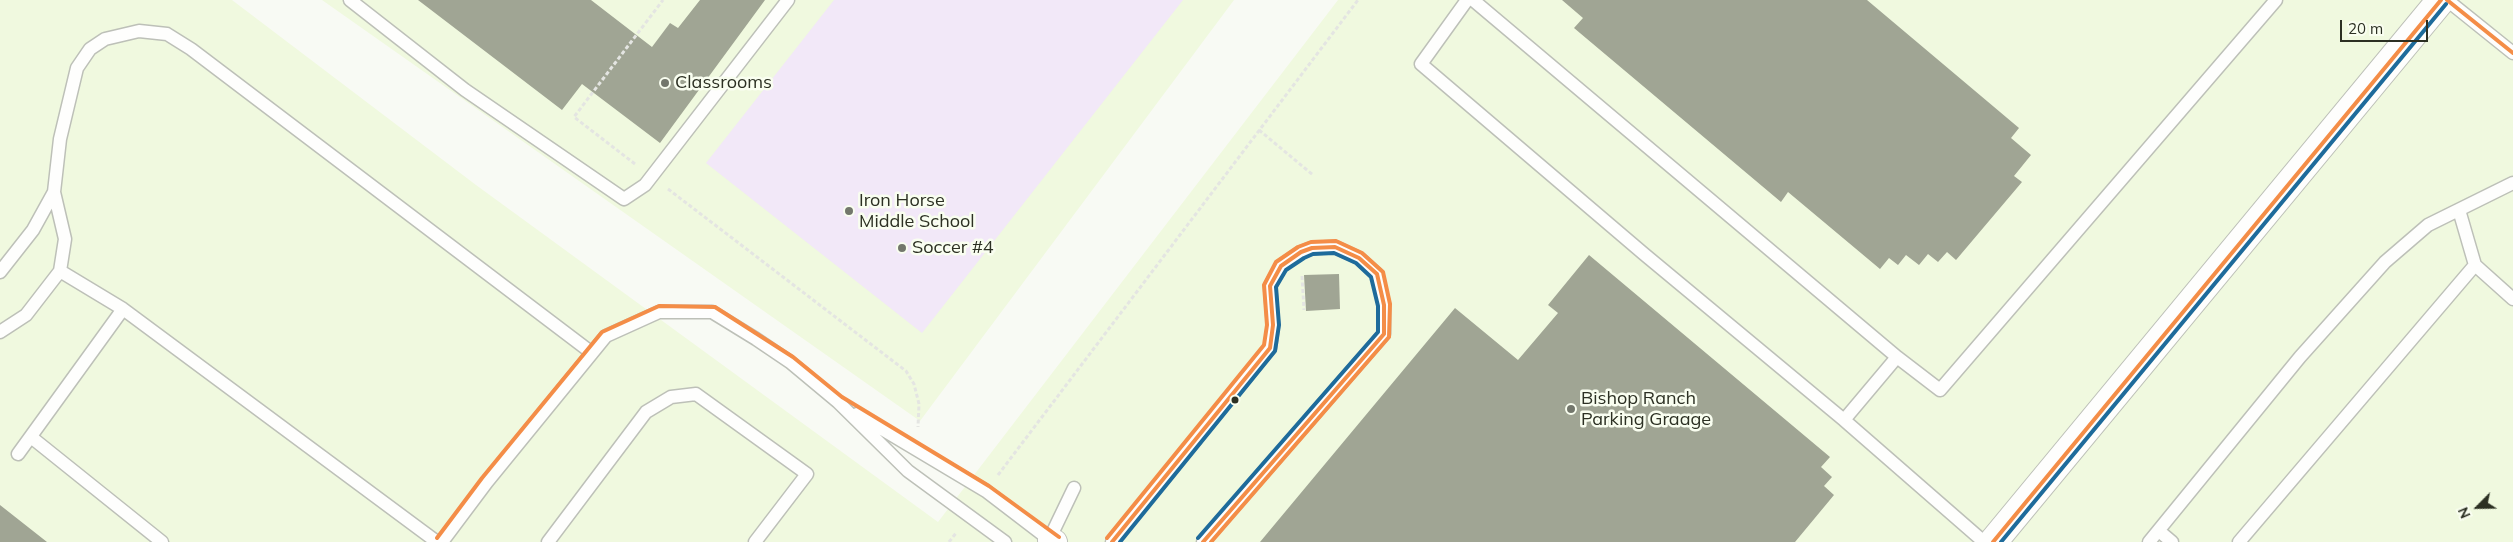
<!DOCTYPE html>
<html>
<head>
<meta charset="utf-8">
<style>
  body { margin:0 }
  #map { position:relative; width:2513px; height:542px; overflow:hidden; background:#f8faf4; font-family:Mulish,sans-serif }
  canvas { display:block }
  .north { position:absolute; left:2453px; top:482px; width:50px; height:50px; -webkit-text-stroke:4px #f9fef0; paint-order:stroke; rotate:247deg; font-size:14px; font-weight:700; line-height:20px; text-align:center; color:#2c3023 }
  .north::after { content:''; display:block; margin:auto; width:18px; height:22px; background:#2c3023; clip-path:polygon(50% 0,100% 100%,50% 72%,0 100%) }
  .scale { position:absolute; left:2340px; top:20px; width:88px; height:22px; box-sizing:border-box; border:2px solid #2c3023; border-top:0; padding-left:6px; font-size:15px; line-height:18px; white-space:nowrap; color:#2c3023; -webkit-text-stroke:4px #f9fef0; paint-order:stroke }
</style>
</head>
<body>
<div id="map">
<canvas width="2513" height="542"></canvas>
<div class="north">N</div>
<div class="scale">20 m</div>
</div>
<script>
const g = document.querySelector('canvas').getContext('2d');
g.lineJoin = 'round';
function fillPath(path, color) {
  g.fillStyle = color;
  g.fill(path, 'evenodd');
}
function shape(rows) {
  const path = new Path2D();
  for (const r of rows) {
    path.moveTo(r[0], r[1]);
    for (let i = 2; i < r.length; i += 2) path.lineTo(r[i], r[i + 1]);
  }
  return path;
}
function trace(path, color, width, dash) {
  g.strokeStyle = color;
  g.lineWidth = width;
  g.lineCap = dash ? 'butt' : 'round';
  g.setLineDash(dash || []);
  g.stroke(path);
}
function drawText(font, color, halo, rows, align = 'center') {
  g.font = font + ' Mulish,sans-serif';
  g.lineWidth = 5;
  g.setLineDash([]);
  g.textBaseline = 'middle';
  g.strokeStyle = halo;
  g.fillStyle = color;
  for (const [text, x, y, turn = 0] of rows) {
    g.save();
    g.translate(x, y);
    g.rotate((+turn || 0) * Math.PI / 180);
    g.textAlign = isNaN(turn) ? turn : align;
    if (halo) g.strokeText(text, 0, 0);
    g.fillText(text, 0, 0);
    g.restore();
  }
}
fillPath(shape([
  [0,0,232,0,476,185,938,522,1338,0,2513,0,2513,542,0,542],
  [322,0,1234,0,920,421]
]), '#f0f9df');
fillPath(shape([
  [834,0,1183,0,922,333,706,163]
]), '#f2e8f8');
fillPath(shape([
  [418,0,591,0,652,47,670,23,678,28,700,0,765,0,660,143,582,84,562,110],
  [1562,0,1867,0,2019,128,2011,138,2031,155,2014,176,2022,182,1956,260,1947,252,1938,262,1928,254,1919,265,1906,255,1898,265,1889,258,1880,269,1788,192,1781,202,1574,28,1583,18],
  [1589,255,1830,457,1821,467,1832,477,1824,486,1834,495,1795,542,1260,542,1455,308,1518,360,1558,313,1548,305],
  [1339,274,1340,309,1306,311,1304,275],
  [0,505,47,542,0,542]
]), '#a0a594');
const service = shape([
  [350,0,465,90,624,199,645,185,788,0],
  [1467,0,1421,64,1644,254,1844,420,1984,542],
  [1473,0,1897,357,1844,420],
  [2447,0,2513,53],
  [2459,210,2475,265,2513,299],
  [60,271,123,309,437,542],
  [0,272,33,230,54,192],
  [0,332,26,315,60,271,65,239,54,192,60,139,77,68,90,49,105,39,139,31,167,34,191,49,592,353],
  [1897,357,1940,390,2276,0],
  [857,414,986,491,1050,540],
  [31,437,162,542],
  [18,454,123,309],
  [2159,531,2172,542],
  [442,542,487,482,606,336,659,312,712,312,756,339,790,362,838,402,908,471,1005,542],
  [548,542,646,412,671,397,696,394,807,474,755,542],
  [1048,542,1074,488],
  [1112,542,1270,348,1273,325,1270,286,1281,266,1301,252,1312,248,1335,247,1359,258,1377,274,1384,305,1384,334,1203,542],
  [2149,542,2300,357,2385,262,2428,225,2513,183],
  [2239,542,2475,265]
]);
const minor = shape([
  [1050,540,1055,542]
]);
const tertiary = shape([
  [1993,542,2441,0]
]);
trace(service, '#bdc0b8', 15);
trace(minor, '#bdc0b8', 26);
trace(tertiary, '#bdc0b8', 30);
trace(shape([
  [1259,130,1313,175],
  [635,164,574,117,663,0],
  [668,189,906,371,914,384,919,404,918,427],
  [1302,276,1304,310],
  [998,475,1358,0],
  [949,542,956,533]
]), '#e4e5e2', 3, [4, 2.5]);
trace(service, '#fefefd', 12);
trace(minor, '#fefefd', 24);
trace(tertiary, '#fefefd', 28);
trace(shape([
  [2447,0,2513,53],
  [1112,542,1270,348,1273,325,1270,286,1281,266,1301,252,1312,248,1335,247,1359,258,1377,274,1384,305,1384,334,1203,542],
  [1993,542,2441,0]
]), '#f48d47', 4);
trace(shape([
  [1120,542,1275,351,1279,325,1276,287,1286,270,1304,258,1313,254,1334,253,1356,263,1371,277,1378,306,1378,332,1198,538],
  [2001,542,2446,4]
]), '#1e6b9b', 4);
trace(shape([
  [437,538,482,478,602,332,659,306,715,307,793,357,842,397,989,486,1059,537],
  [1107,538,1264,345,1267,325,1264,285,1276,262,1298,247,1311,242,1336,241,1362,253,1383,272,1390,304,1389,337,1211,542]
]), '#f48d47', 4);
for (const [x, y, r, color] of [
  [665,83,5,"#73776c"],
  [849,211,5,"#73776c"],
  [902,248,5,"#73776c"],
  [1235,400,4.5,"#2c3023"],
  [1571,409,5,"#73776c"]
]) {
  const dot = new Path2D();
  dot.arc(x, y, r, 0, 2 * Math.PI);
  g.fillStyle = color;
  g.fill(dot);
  trace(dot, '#f9fef0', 2);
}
drawText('18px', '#2c3023', '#f9fef0', [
  ["Classrooms",675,83],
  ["Iron Horse",859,201],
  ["Middle School",859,222],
  ["Soccer #4",912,248],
  ["Bishop Ranch",1581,399],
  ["Parking Graage",1581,420]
], 'left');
</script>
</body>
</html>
